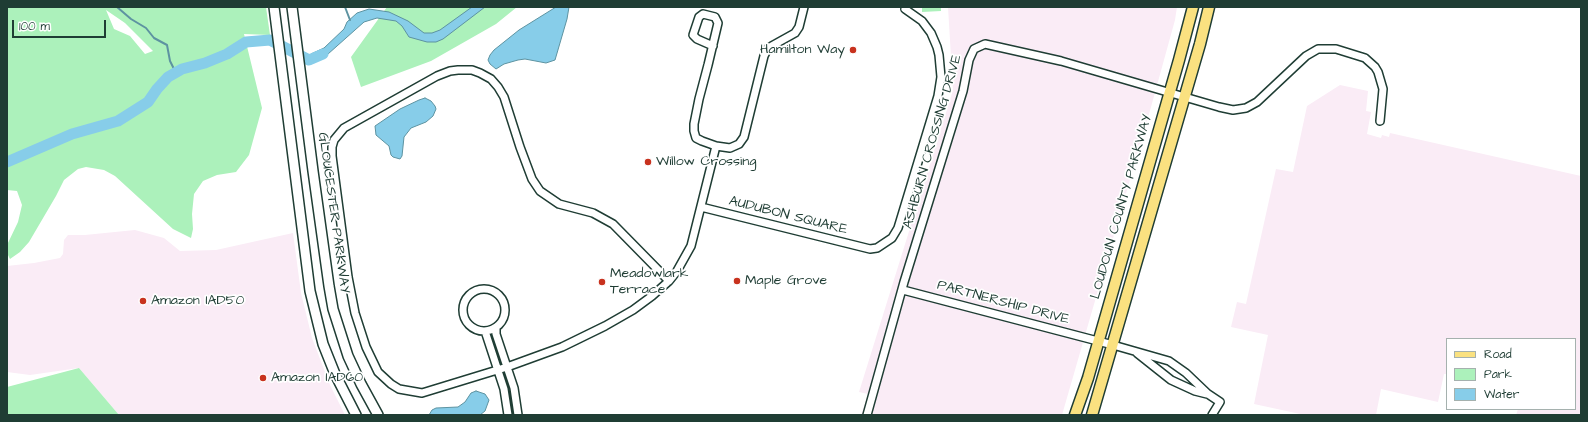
<!DOCTYPE html>
<html>
<head>
<meta charset="utf-8">
<style>
  body { margin:0 }
  #map { position:relative; width:1588px; height:422px; overflow:hidden; background:#fff; font-family:"Architects Daughter",sans-serif }
  canvas { display:block }
  .frame { position:absolute; inset:0; border:8px solid #1f3d34; pointer-events:none }
  .legend { position:absolute; left:1446px; top:338px; width:130px; height:72px; box-sizing:border-box; background:#fff; border:1px solid #a5b1ae; margin:0; padding:5px 7px; list-style:none; font-size:12px; color:#1f3d34 }
  .legend li { display:flex; align-items:center; gap:8px; height:20px }
  .legend b { width:20px; border:1px solid #a5b1ae }
  .scale { position:absolute; left:12px; top:20px; width:94px; height:18px; box-sizing:border-box; border:2px solid #1f3d34; border-top:0; padding-left:5px; font-size:12px; line-height:14px; white-space:nowrap; color:#1f3d34; -webkit-text-stroke:3px #fff; paint-order:stroke }
</style>
</head>
<body>
<div id="map">
<canvas width="1588" height="422"></canvas>
<div class="frame"></div>
<ul class="legend">
<li><b style="height:5px;background:#fae180"></b>Road</li>
<li><b style="height:11px;background:#acf1bb"></b>Park</li>
<li><b style="height:11px;background:#87cde9"></b>Water</li>
</ul>
<div class="scale">100 m</div>
</div>
<script>
const g = document.querySelector('canvas').getContext('2d');
g.lineJoin = 'round';
function fillPath(path, color) {
  g.fillStyle = color;
  g.fill(path, 'evenodd');
}
function shape(rows) {
  const path = new Path2D();
  for (const r of rows) {
    if (r.length === 3) {
      path.moveTo(r[0] + r[2], r[1]);
      path.arc(r[0], r[1], r[2], 0, 2 * Math.PI);
      continue;
    }
    path.moveTo(r[0], r[1]);
    for (let i = 2; i < r.length; i += 2) path.lineTo(r[i], r[i + 1]);
  }
  return path;
}
function trace(path, color, width, dash) {
  g.strokeStyle = color;
  g.lineWidth = width;
  g.lineCap = dash ? 'butt' : 'round';
  g.setLineDash(dash || []);
  g.stroke(path);
}
function drawText(font, color, halo, rows, align = 'center') {
  g.font = font + ' "Architects Daughter",sans-serif';
  g.lineWidth = 3.5;
  g.setLineDash([]);
  g.textBaseline = 'middle';
  g.strokeStyle = halo;
  g.fillStyle = color;
  for (const [text, x, y, turn = 0] of rows) {
    g.save();
    g.translate(x, y);
    g.rotate((+turn || 0) * Math.PI / 180);
    g.textAlign = isNaN(turn) ? turn : align;
    if (halo) g.strokeText(text, 0, 0);
    g.fillText(text, 0, 0);
    g.restore();
  }
}
fillPath(shape([
  [948,7,1177,7,1175,20,1151,107,1062,415,861,415,868,394,859,392,953,90],
  [1340,85,1368,91,1366,111,1371,112,1367,134,1381,138,1382,135,1389,137,1390,133,1581,176,1581,415,1516,415,1518,409,1575,409,1575,339,1447,339,1447,374,1444,374,1438,402,1381,389,1376,415,1305,415,1254,404,1268,335,1231,327,1237,302,1246,304,1276,169,1293,172,1307,106],
  [135,230,164,238,180,251,216,250,293,233,301,293,312,338,330,385,345,415,119,415,79,368,30,375,7,372,7,266,34,263,60,258,63,254,64,240,68,235,85,235]
]), '#faecf6');
fillPath(shape([
  [7,7,266,7,270,35,244,34,262,108,249,155,236,172,217,175,203,181,194,194,192,214,193,229,191,238,173,229,115,176,104,170,86,167,78,169,64,180,56,196,29,242,20,252,10,259,7,253,7,245,18,222,22,205,17,191,7,190],
  [106,10,125,23,153,51,145,54,130,36,114,29],
  [387,7,517,7,496,24,431,61,361,87,351,57],
  [922,7,941,7,941,11,922,12],
  [79,368,119,415,7,415,7,387]
]), '#acf1bb');
const water = shape([
  [472,7,485,7,443,39,436,42,427,42,409,37,402,26,396,21,377,18,364,22,328,54,311,63,309,60,311,54,324,48,344,29,347,22,357,13,369,9,389,12,408,21,424,33,432,33,440,30,472,7],
  [556,7,569,7,567,19,555,60,546,63,525,59,518,60,504,64,496,69,490,64,488,60,490,55,494,50,519,30,556,7],
  [425,98,431,101,435,106,436,109,433,116,426,122,411,128,404,137,402,156,400,159,393,157,391,155,389,146,376,135,375,126,400,109,419,100,425,98],
  [476,391,485,394,489,400,485,411,480,415,429,415,432,410,436,408,458,407,465,402,471,393,476,391]
]);
fillPath(water, '#87cde9');
trace(water, '#5d93a1', 1);
trace(shape([
  [117,7,131,19,146,28,154,38,167,45,170,61,176,73],
  [345,7,350,20]
]), '#5d93a1', 2);
trace(shape([
  [7,162,72,134,118,121,148,102,157,89,168,77,182,69,205,63,227,54,246,42,270,40,309,60,323,54]
]), '#87cde9', 11);
const minor = shape([
  [713,46,697,39,693,35,699,17,703,14,715,17,718,23,708,65,699,99,694,124,694,131,696,138,702,141,716,146,730,148,739,144,744,137,764,56,768,48,795,33,799,27,804,7],
  [701,207,870,249,877,248,892,238,898,228,938,96,941,77,939,55,937,47,931,33,922,21,905,9],
  [669,281,613,224,593,213,559,204,540,191,532,179,520,147,504,97,498,87,491,79,480,73,472,70,458,70,450,71,437,76,344,128,334,140,332,147,332,156,348,277,355,313,366,347,378,372,391,384,399,389,422,393,507,367,562,347,605,326,633,310,652,296,669,281,677,271,691,246,716,146],
  [484,310,21],
  [903,290,1113,345,1169,361,1186,373,1208,394,1220,402,1212,415],
  [496,328,496,334,514,388,518,415],
  [485,331,504,389,508,415],
  [1137,353,1171,380,1195,391,1207,394],
  [867,415,904,282,963,91,969,60,974,49,985,44,1061,61,1219,107,1233,110,1246,108,1257,102,1306,56,1318,49,1336,49,1365,58,1375,67,1378,72,1383,89,1380,121]
]);
const secondary = shape([
  [274,7,310,291,323,344,335,374,356,415],
  [292,7,313,171,329,286,333,309,348,356,361,384,378,415]
]);
const primary = shape([
  [1075,415,1088,378,1179,60,1193,7],
  [1092,415,1200,44,1209,7]
]);
trace(minor, '#1f3d34', 10);
trace(secondary, '#1f3d34', 12);
trace(primary, '#1f3d34', 13);
trace(minor, '#fff', 7);
trace(secondary, '#fff', 9);
trace(primary, '#fae180', 10);
for (const [x, y, r, color] of [
  [853,50,4,"#c8321e"],
  [648,162,4,"#c8321e"],
  [737,281,4,"#c8321e"],
  [602,282,4,"#c8321e"],
  [143,301,4,"#c8321e"],
  [263,378,4,"#c8321e"]
]) {
  const dot = new Path2D();
  dot.arc(x, y, r, 0, 2 * Math.PI);
  g.fillStyle = color;
  g.fill(dot);
  trace(dot, '#fff', 1.5);
}
drawText('14px', '#1f3d34', '#fff', [
  ["Hamilton Way",845,50,"right"],
  ["Willow Crossing",656,162],
  ["Meadowlark",610,274],
  ["Terrace",610,290],
  ["Maple Grove",745,281],
  ["Amazon IAD50",151,301],
  ["Amazon IAD60",271,378]
], 'left');
drawText('14px', '#1f3d34', '#fff', [
  ["ASHBURN CROSSING DRIVE",933,142,-74],
  ["LOUDOUN COUNTY PARKWAY",1122,207,-74],
  ["GLOUCESTER PARKWAY",333,213,82],
  ["AUDUBON SQUARE",788,216,14],
  ["PARTNERSHIP DRIVE",1003,303,15]
]);
</script>
</body>
</html>
